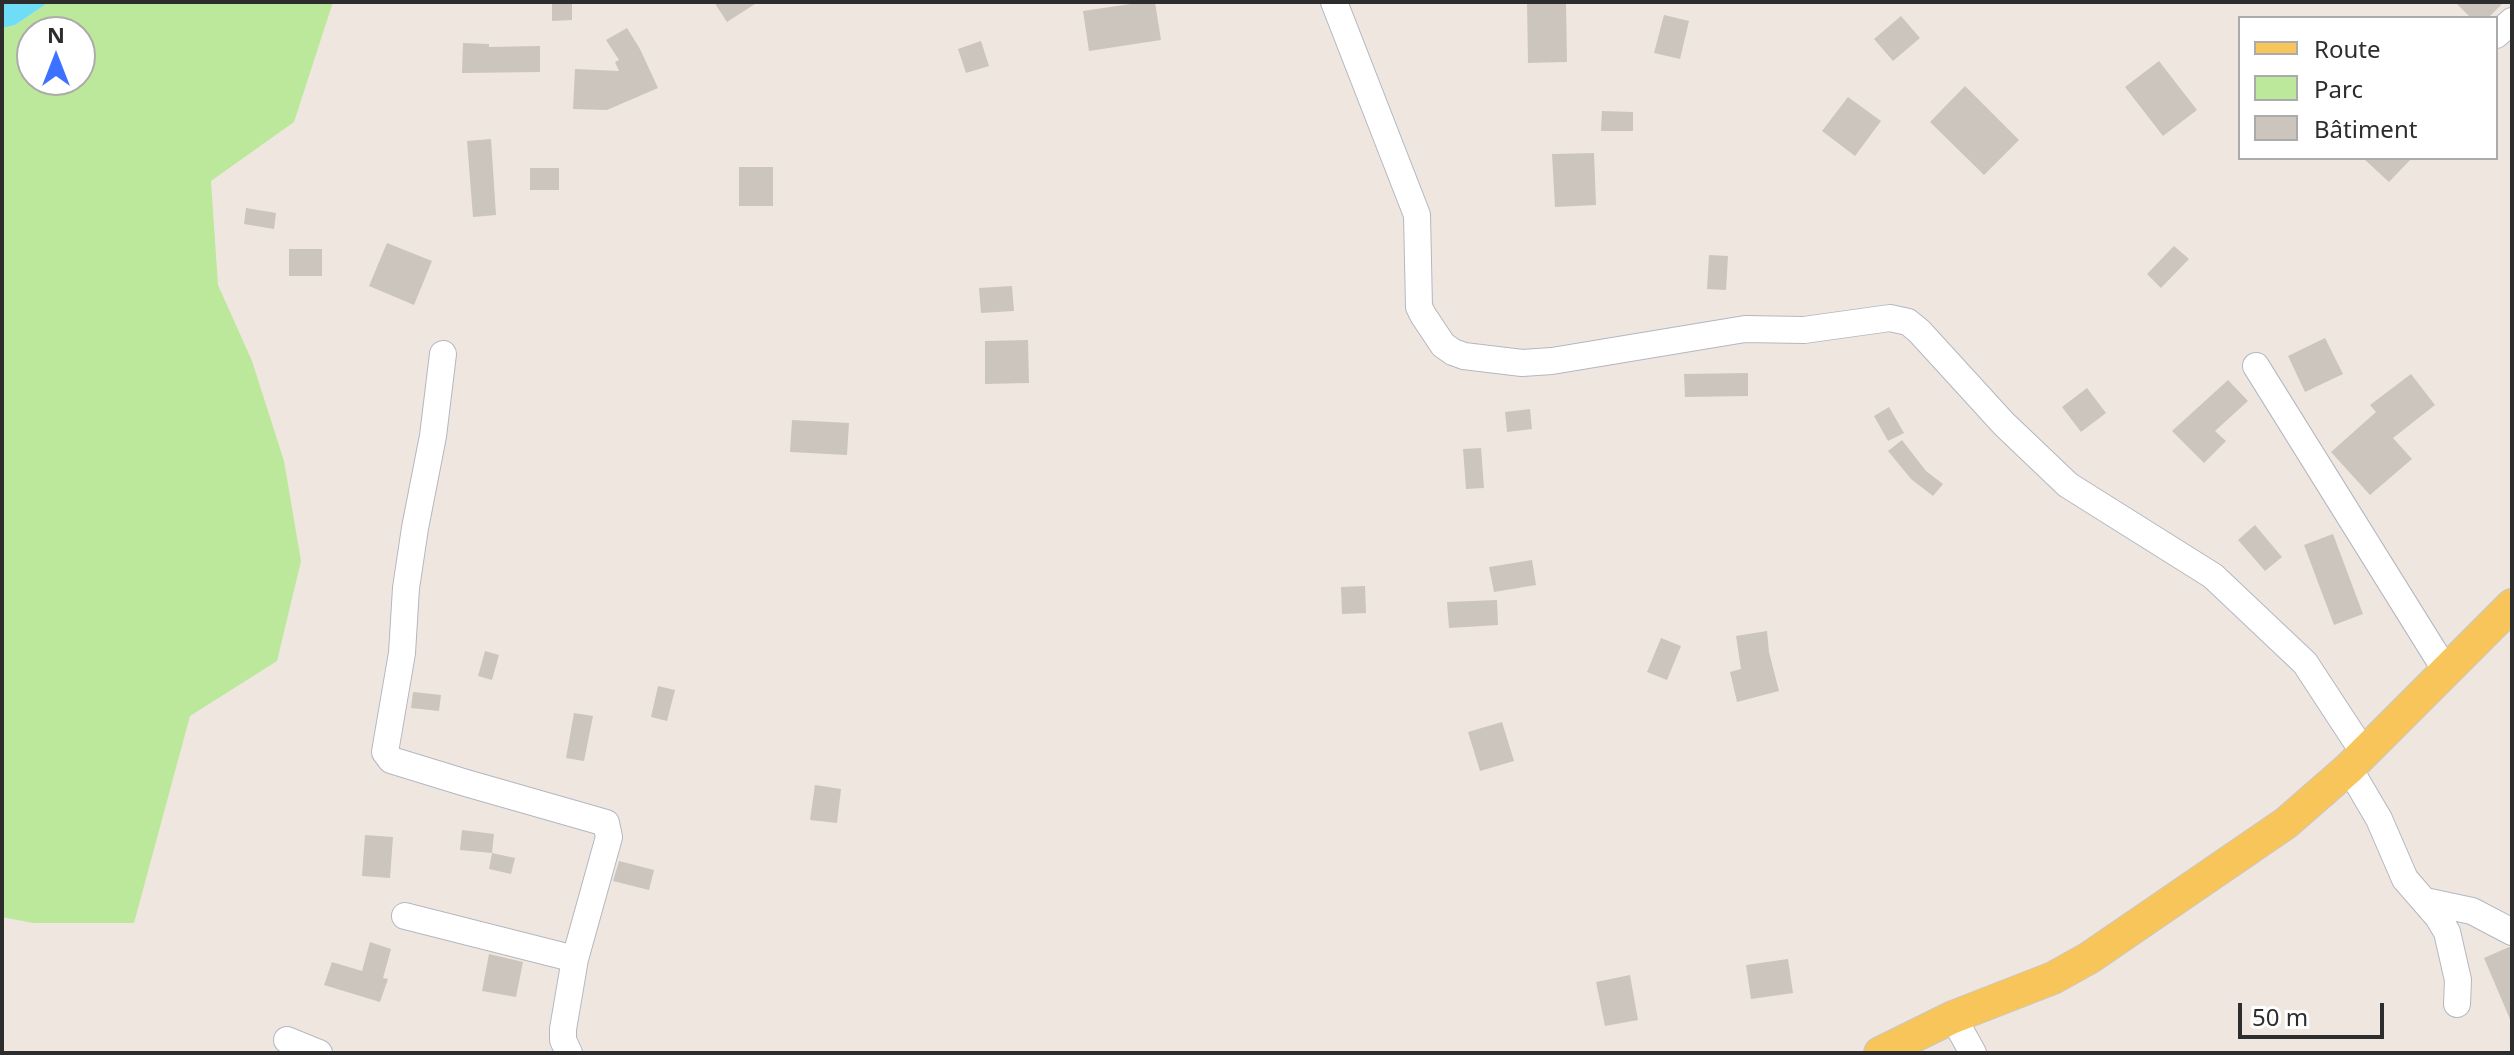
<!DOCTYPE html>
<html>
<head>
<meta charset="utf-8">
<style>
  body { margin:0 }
  #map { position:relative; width:2514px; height:1055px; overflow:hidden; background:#efe7df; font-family:"Noto Sans",sans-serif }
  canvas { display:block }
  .frame { position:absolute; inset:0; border:4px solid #2d2d2d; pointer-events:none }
  .legend { position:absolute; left:2238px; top:16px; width:260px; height:144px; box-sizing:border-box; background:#fff; border:2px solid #ababab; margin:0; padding:10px 14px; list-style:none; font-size:24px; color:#2d2d2d }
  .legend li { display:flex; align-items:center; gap:16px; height:40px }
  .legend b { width:40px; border:2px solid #ababab }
  .north { position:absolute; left:16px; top:16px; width:80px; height:80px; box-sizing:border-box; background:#fff; border:2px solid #ababab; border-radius:50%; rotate:0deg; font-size:22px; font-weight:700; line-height:32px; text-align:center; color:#2d2d2d }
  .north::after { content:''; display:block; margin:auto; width:28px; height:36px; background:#3c72ff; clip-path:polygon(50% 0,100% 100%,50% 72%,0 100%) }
  .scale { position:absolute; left:2238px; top:1003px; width:146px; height:36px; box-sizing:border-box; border:4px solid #2d2d2d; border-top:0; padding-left:10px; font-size:24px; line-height:28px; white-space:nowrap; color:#2d2d2d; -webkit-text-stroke:6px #fff; paint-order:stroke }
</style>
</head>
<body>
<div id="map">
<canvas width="2514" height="1055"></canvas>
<div class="frame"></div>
<ul class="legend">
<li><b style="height:10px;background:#f8c55b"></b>Route</li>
<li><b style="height:22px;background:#bbe89a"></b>Parc</li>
<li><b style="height:22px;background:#cbc5bd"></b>Bâtiment</li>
</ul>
<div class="north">N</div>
<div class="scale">50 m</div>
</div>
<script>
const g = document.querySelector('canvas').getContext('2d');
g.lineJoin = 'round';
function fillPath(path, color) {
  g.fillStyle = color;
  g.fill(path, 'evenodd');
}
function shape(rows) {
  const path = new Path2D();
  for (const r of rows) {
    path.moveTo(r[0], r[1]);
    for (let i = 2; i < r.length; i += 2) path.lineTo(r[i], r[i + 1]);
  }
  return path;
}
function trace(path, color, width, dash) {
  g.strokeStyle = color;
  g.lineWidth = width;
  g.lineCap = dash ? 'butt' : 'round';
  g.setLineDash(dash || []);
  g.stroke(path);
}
fillPath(shape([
  [49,2,333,2,294,122,211,181,218,285,252,361,284,461,301,561,277,661,190,716,134,923,33,923,2,917,2,28,15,25],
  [32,32,80,32,80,80,32,80]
]), '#bbe89a');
fillPath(shape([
  [2,2,49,2,15,25,2,28]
]), '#6eddf5');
fillPath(shape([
  [552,2,572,2,572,20,552,21],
  [714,2,758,2,727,22],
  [1144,2,1155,2,1161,40,1089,51,1083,11],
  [1527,2,1566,2,1567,62,1528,63],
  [2455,2,2504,2,2488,18,2471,18],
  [1664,15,1689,21,1680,59,1654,53],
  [1901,16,1920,38,1893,61,1874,39],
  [627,28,640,49,658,88,607,110,573,109,575,69,619,71,615,62,619,60,606,40],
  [981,41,989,66,966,73,958,49],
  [463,43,489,44,489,47,540,46,540,72,462,73],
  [2159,61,2197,110,2163,136,2125,87],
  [1965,86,2019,140,1984,175,1930,122],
  [1848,97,1881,121,1855,156,1822,131],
  [1602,111,1633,112,1633,131,1601,131],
  [491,139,496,215,473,217,467,141],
  [1594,153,1596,205,1555,207,1552,154],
  [2363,158,2412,158,2389,182],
  [739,167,773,167,773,206,739,206],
  [530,168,559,168,559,190,530,190],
  [246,208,276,213,274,229,244,224],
  [387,243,432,261,414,305,369,286],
  [2174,246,2189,259,2161,288,2147,274],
  [289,249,322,249,322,276,289,276],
  [1709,255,1728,256,1726,290,1707,289],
  [1012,286,1014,311,981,313,979,288],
  [2325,338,2343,374,2305,392,2288,356],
  [1028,340,1029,383,985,384,985,341],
  [1748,373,1748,396,1685,397,1684,374],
  [2411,374,2435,405,2393,438,2412,459,2370,495,2331,452,2376,412,2370,405],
  [2228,380,2248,401,2215,431,2226,441,2204,463,2172,431],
  [2087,388,2106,413,2081,432,2062,407],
  [1889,407,1904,433,1888,441,1874,416],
  [1530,409,1532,429,1507,432,1505,412],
  [792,420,849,423,847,455,790,452],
  [1902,440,1926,471,1943,484,1933,496,1911,479,1888,451],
  [1481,448,1484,488,1466,489,1463,449],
  [2255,525,2282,557,2265,571,2238,540],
  [2333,534,2363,614,2334,625,2304,545],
  [1532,560,1536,585,1494,592,1489,567],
  [1365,586,1366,613,1342,614,1341,587],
  [1497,600,1498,625,1449,628,1447,602],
  [1767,631,1769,652,1779,691,1737,702,1730,672,1741,669,1736,636],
  [1661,638,1681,646,1667,680,1647,672],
  [485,651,499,655,492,680,478,676],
  [658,686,675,690,667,721,651,717],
  [413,692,441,695,439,711,411,708],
  [574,713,593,716,584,761,566,758],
  [1502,722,1514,761,1480,771,1468,732],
  [815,785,841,789,837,823,810,820],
  [462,830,494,834,492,853,460,850],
  [365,835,393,837,390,878,362,876],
  [492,853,515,858,511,874,489,869],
  [619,861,654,870,649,890,613,881],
  [370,942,391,949,383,978,388,979,380,1002,324,985,332,962,362,971],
  [2509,947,2512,948,2512,1024,2484,958],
  [489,954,523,962,516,997,482,991],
  [1788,959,1793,993,1751,999,1746,965],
  [1630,975,1638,1020,1605,1026,1596,982]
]), '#cbc5bd');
const minor = shape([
  [1334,2,1417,215,1419,307,1423,315,1443,345,1453,352,1464,356,1522,363,1552,361,1745,329,1804,330,1890,318,1908,322,1919,331,2004,424,2068,485,2213,576,2232,594,2305,663,2364,753],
  [2496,35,2512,21],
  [443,354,433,436,415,528,406,588,402,653,385,752,391,760,466,783,606,823,609,837,575,959,563,1029,563,1040,569,1053],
  [2256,366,2446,671],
  [2349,768,2379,819,2405,879,2438,917,2447,932,2458,980,2457,1004],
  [2425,901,2472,911,2512,932],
  [405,916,575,959],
  [1953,1017,1973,1053],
  [287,1040,319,1053]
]);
const major = shape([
  [1880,1053,1953,1017,2053,978,2089,958,2286,823,2349,768,2512,605]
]);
trace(minor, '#b3b7c1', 28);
trace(major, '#c8c8c8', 34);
trace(minor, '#fff', 26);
trace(major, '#f8c55b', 32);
</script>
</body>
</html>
